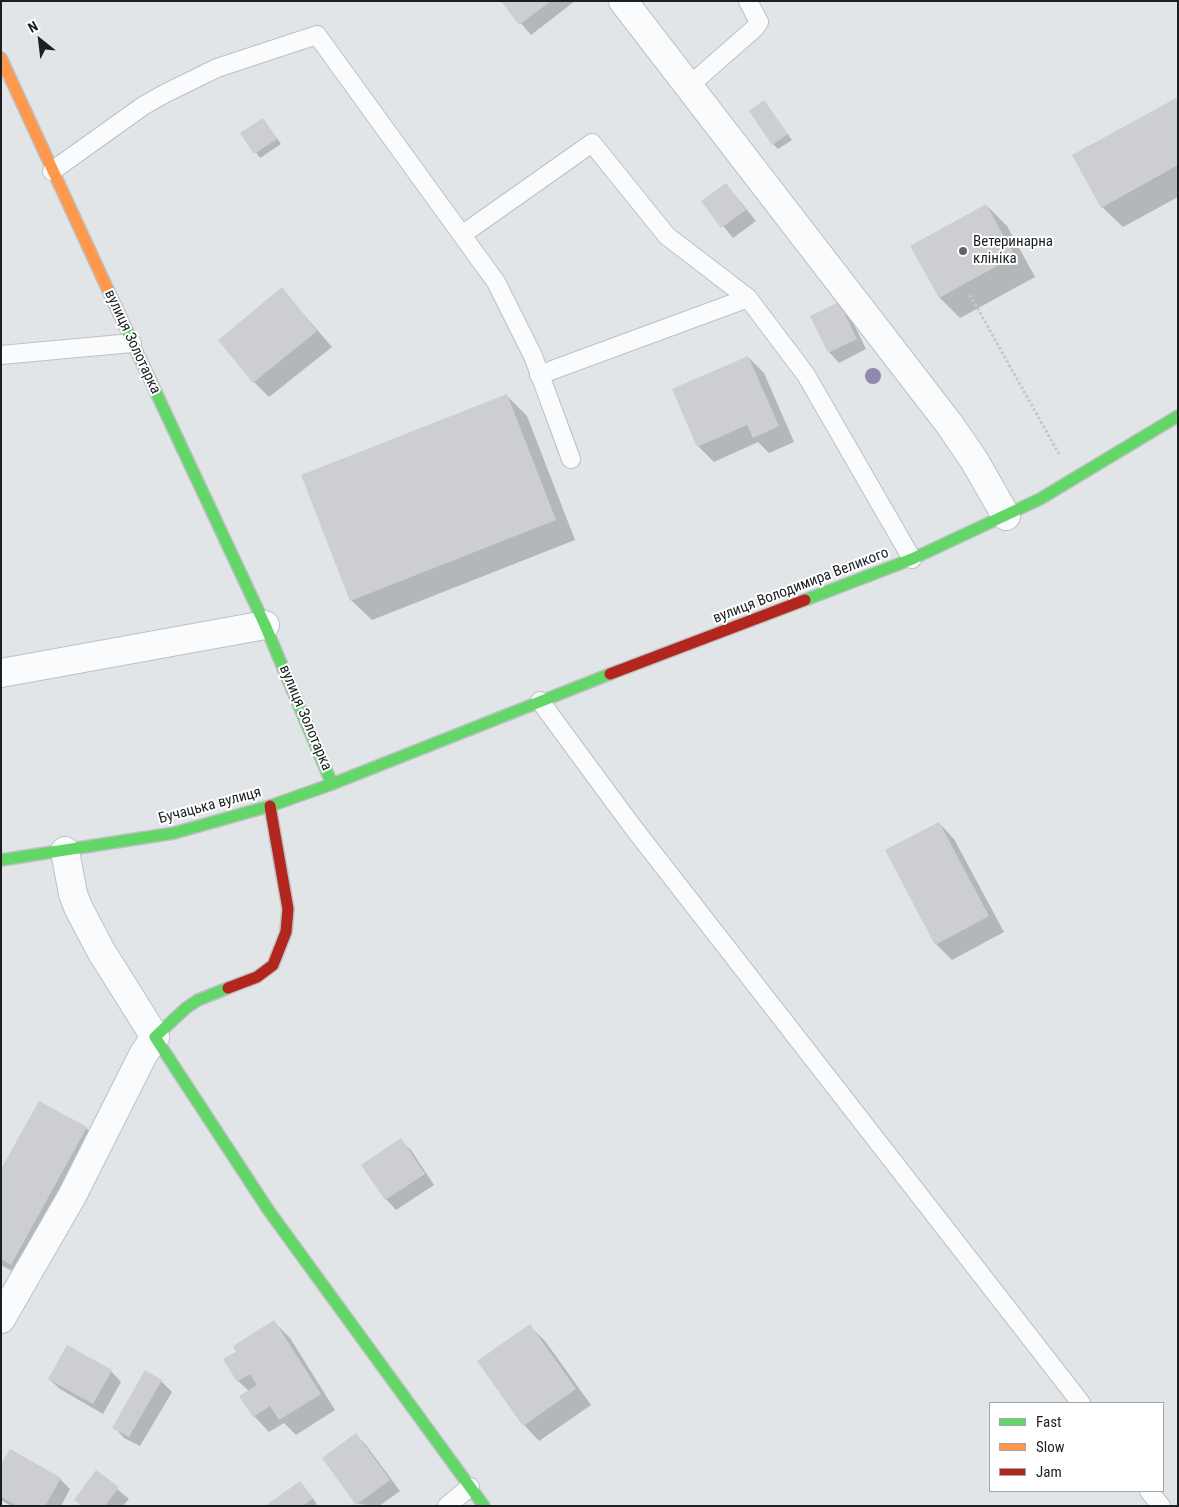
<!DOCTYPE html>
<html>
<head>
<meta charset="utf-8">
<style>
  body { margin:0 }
  #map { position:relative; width:1179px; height:1507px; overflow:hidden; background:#e1e5e8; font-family:"Roboto Condensed",sans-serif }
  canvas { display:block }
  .frame { position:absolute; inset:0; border:2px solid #1c1f21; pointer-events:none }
  .legend { position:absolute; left:989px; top:1402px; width:175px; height:90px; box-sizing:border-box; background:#fff; border:1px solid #a4a5a6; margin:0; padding:6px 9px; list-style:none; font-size:15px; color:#1c1f21 }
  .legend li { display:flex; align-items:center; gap:10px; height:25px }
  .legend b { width:25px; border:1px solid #a4a5a6 }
  .north { position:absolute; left:15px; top:15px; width:50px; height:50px; -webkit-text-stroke:4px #fff; paint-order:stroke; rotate:331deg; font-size:14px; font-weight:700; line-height:20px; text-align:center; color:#1c1f21 }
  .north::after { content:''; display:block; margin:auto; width:18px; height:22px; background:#1c1f21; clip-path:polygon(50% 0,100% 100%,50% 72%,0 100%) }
</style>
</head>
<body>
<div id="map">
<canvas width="1179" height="1507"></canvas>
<div class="frame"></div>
<ul class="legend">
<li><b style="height:6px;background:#63d668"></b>Fast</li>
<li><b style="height:6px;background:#ff974d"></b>Slow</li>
<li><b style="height:6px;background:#b3261e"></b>Jam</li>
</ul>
<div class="north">N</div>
</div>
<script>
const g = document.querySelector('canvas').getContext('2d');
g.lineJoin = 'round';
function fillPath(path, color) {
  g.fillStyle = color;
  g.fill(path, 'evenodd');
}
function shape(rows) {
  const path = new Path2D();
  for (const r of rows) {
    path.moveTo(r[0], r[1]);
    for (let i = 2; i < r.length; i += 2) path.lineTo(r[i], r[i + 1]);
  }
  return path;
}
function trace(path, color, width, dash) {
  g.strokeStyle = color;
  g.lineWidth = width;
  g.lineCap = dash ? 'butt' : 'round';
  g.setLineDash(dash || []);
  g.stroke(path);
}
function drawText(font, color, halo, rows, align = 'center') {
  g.font = font + ' "Roboto Condensed",sans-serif';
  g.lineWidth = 4;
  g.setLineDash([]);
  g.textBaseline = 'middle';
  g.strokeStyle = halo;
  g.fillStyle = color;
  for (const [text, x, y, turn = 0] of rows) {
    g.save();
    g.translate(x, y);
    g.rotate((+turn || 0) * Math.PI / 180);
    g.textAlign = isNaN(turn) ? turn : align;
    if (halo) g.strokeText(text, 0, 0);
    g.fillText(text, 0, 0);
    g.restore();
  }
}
fillPath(shape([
  [502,1,575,1,531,35],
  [1178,98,1178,197,1123,227,1102,207],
  [764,102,792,140,778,149,773,144],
  [263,119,281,144,260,158,242,133],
  [726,184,756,221,733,238,703,201],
  [986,205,1007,226,1035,277,960,318,940,298,911,246],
  [282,289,332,347,269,397,254,382],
  [838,304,849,314,866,349,839,363,829,352],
  [748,357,764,373,794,442,769,453,758,442,714,462,698,446],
  [506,395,527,416,575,540,372,620,351,600],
  [939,823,954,839,1004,932,952,960,936,944],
  [86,1128,101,1143,27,1279,1,1265,1,1172],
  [400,1140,411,1150,434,1185,396,1210,386,1199,363,1165],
  [274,1322,290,1338,335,1410,296,1435,284,1423,269,1432,254,1416,249,1391,238,1381],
  [530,1326,545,1341,591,1405,539,1441,524,1425],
  [111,1371,121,1382,103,1414,60,1389,49,1379],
  [146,1372,161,1381,172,1392,140,1446,124,1438,114,1427],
  [356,1435,366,1445,400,1491,379,1506,357,1504],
  [1,1466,60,1479,70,1489,61,1506,11,1506,1,1500],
  [97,1472,129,1499,123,1506,82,1506],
  [304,1487,317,1504,314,1506,267,1506]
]), '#0003');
fillPath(shape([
  [501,1,551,1,519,25],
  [1178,97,1178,165,1101,208,1072,155],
  [764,100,788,134,772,145,749,111],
  [263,118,277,139,254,154,240,133],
  [726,183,746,210,721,228,701,201],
  [986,204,1015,256,939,298,910,246],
  [282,287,317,331,253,383,218,340],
  [839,302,857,339,828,353,810,316],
  [748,356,779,426,753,438,747,425,697,447,672,389],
  [507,394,556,520,350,601,301,475],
  [939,822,989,916,935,945,885,850],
  [39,1101,87,1127,11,1265,1,1259,1,1169],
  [401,1138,425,1174,385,1200,361,1165],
  [274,1320,321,1394,279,1420,270,1406,253,1417,239,1396,257,1385,250,1374,237,1382,223,1359,236,1352,233,1346],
  [530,1324,576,1389,523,1426,477,1361],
  [67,1345,112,1370,93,1404,48,1379],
  [145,1370,162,1380,129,1437,112,1428],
  [356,1433,390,1480,356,1505,322,1458],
  [10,1449,61,1478,45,1506,17,1506,1,1497,1,1464],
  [96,1470,119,1487,105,1506,82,1506,74,1500],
  [300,1481,313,1498,303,1506,265,1506]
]), '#ccced1');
const lane = shape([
  [690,85,755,28,759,22,748,1],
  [52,171,143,106,166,93,217,68,317,35,496,282,533,356,571,459],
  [463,234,592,143,667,236,748,298],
  [1,355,132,343],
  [539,375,748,298,806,375,912,559],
  [540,701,632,826,1081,1403],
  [1149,1491,1161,1506],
  [447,1506,470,1487]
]);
const street = shape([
  [623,1,950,425,974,460,1006,516],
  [1,673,265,625],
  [1,1319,72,1196,143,1055,155,1037,101,951,78,907,73,894,65,851]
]);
const fast = shape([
  [108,290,265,625,332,784],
  [805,600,912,559,1040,499,1178,416],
  [1,860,174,833,270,806,332,784,610,674],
  [228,988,198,1000,186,1008,155,1037,269,1211,484,1506]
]);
const slow = shape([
  [1,58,108,290]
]);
const jam = shape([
  [610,674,805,600],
  [228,988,257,977,273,965,286,932,288,909,270,806]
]);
trace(lane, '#bec1c3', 20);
trace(street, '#bec1c3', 30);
trace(fast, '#bec1c3', 14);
trace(slow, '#bec1c3', 14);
trace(jam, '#bec1c3', 14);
trace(shape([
  [970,295,1059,454]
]), '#c4c6c7', 3, [2.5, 2.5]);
trace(lane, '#fafbfc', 18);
trace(street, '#fafbfc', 28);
trace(fast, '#63d668', 11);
trace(slow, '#ff974d', 11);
trace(jam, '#b3261e', 11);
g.fillStyle = '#9088ad';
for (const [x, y] of [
  [873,376]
]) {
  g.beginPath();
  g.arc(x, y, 8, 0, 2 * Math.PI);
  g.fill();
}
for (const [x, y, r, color] of [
  [963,251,5,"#616467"]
]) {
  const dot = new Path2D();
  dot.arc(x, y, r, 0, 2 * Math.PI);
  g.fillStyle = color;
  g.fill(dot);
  trace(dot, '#fff', 2);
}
drawText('15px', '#1c1f21', '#fff', [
  ["Ветеринарна",973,242],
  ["клініка",973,259]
], 'left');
drawText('15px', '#1c1f21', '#fff', [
  ["вулиця Золотарка",132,342,65],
  ["вулиця Володимира Великого",801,586,-21],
  ["вулиця Золотарка",305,718,67],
  ["Бучацька вулиця",210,806,-15]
]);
</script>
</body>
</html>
